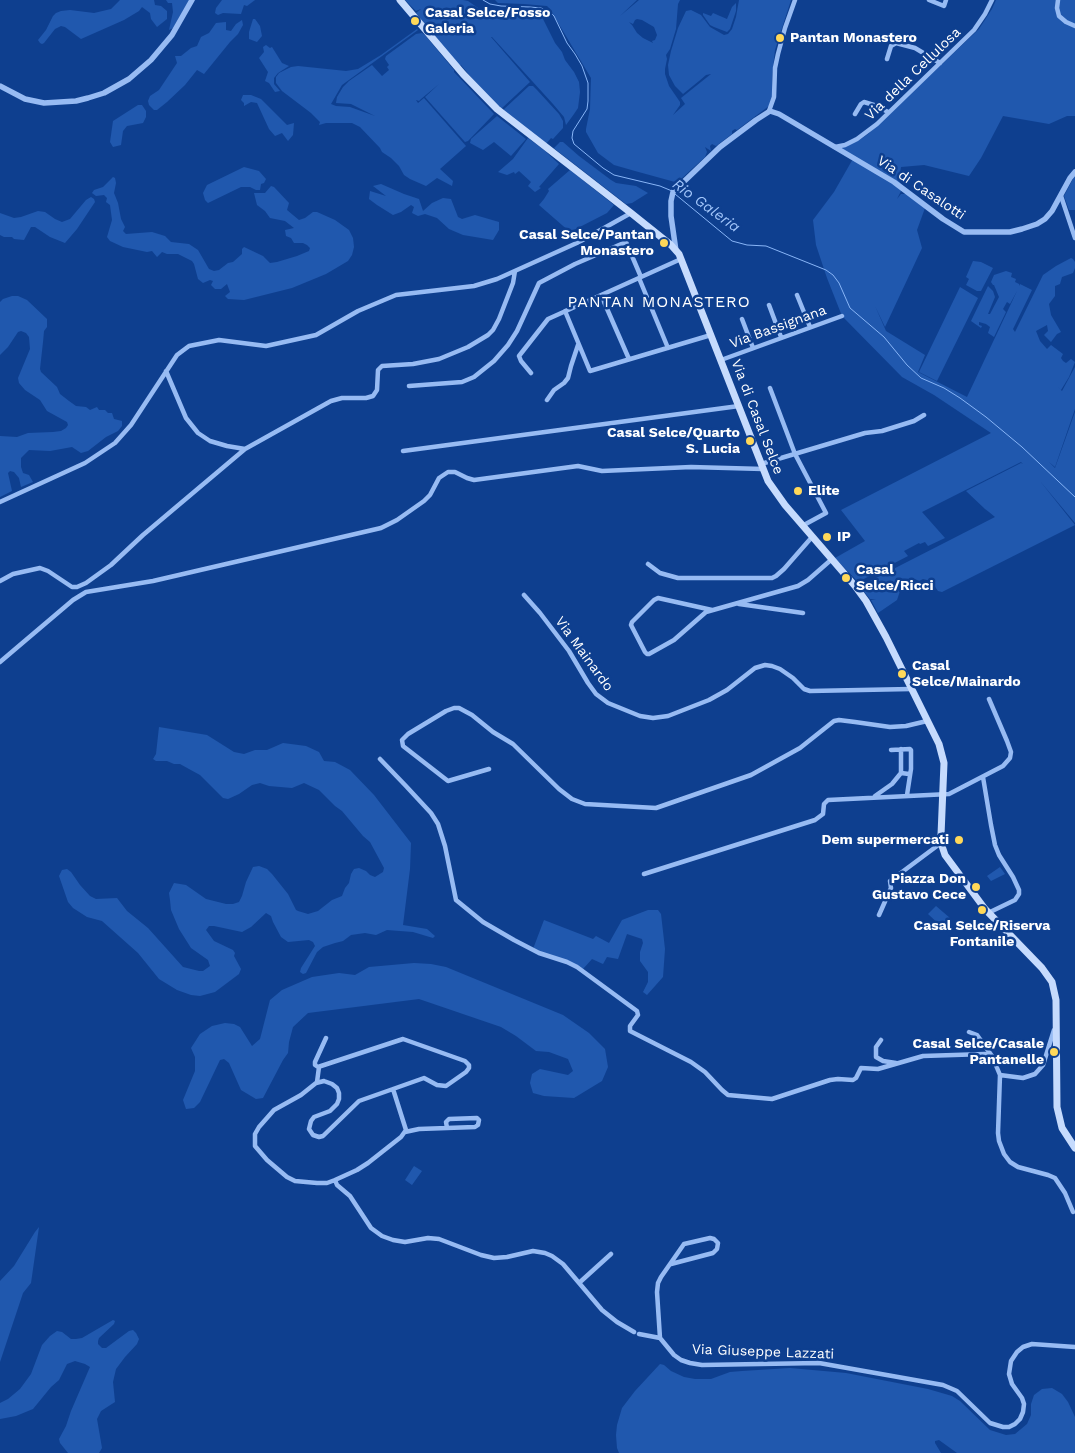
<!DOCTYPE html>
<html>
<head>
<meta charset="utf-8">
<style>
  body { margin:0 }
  canvas { display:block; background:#0e3f8f }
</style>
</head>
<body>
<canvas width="1075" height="1453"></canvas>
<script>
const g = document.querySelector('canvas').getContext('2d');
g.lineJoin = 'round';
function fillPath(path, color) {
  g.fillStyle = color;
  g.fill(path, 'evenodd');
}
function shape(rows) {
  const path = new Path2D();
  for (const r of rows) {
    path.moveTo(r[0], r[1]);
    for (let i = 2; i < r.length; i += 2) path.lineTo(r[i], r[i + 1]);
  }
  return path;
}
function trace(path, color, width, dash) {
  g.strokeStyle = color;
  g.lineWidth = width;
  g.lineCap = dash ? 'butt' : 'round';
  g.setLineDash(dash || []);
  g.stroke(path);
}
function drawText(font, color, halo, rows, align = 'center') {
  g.font = font + ' "Work Sans",sans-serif';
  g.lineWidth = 5;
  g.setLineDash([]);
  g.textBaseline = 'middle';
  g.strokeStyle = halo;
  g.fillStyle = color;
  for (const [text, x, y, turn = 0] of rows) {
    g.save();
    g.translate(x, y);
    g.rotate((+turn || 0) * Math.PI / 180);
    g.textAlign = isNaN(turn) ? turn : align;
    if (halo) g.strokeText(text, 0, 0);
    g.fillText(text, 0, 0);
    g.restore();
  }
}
fillPath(shape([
  [120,0,154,0,155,5,161,6,167,11,167,19,157,27,151,19,150,13,142,7,139,11,124,20,81,39,65,27,61,26,55,29,44,43,42,44,40,43,38,40,46,30,53,16,56,13,61,11,70,10,94,13,111,9],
  [166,0,189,0,173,28,169,30,173,12,172,3,168,3],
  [222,0,255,0,247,6,244,5,241,14,223,13,218,15,215,13,216,8],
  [405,0,463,0,468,1,481,10,498,15,513,18,519,14,532,14,542,17,555,43,562,52,565,60,574,72,579,82,580,92,578,108,574,114,566,125,564,117,553,104,492,37,491,37,530,82,501,109,489,99,461,65,459,66,431,32,416,13,421,9,416,11],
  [495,0,637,0,620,16,639,0,680,0,678,4,676,29,670,49,666,55,667,59,665,69,665,74,669,86,680,102,680,105,673,115,685,104,681,98,711,74,706,75,699,81,683,94,675,86,669,75,668,65,671,51,678,28,686,11,691,10,701,15,710,27,724,35,728,34,732,29,736,17,739,0,791,0,775,50,772,76,772,99,769,106,737,130,735,129,732,131,732,134,716,146,712,144,710,146,711,151,705,147,707,152,705,157,681,179,675,182,635,171,614,165,598,153,586,132,586,129,590,109,591,78,554,16,549,11,550,9,547,6,524,4,498,3],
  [637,19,642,20,654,27,657,35,655,40,652,41,653,43,643,38,637,33,632,25,629,22,633,24,635,20],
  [996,0,1075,0,1075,116,1067,116,1049,124,1003,116,981,158,969,176,924,165,901,167,899,180,902,189,897,199,901,194,907,194,925,208,917,230,922,248,885,327,875,306,886,331,925,355,918,372,967,397,1017,291,1010,304,1007,302,1003,309,1006,312,994,337,988,333,990,327,986,324,979,322,979,325,982,326,981,328,971,321,988,286,993,291,995,297,988,314,990,314,999,297,994,285,993,285,991,282,994,275,1006,271,1012,273,1011,277,1016,279,1015,282,1019,284,1019,286,1020,284,1032,290,1015,325,1013,329,1015,332,1043,275,1056,266,1071,258,1073,259,1075,262,1075,268,1073,273,1062,277,1060,284,1055,286,1055,296,1049,304,1051,315,1061,332,1057,334,1051,342,1044,335,1048,331,1047,325,1036,331,1040,341,1047,349,1051,345,1063,354,1061,358,1063,361,1066,363,1071,359,1075,362,1069,377,1061,390,1057,386,1062,391,1075,367,1075,409,1055,467,1049,462,1055,468,1075,412,1075,523,1040,481,1075,525,942,592,938,591,931,581,923,579,919,581,915,579,909,580,900,591,897,600,878,613,871,600,876,599,870,599,861,588,862,585,995,517,989,512,985,509,966,491,1021,463,1023,464,1021,462,922,512,945,538,928,546,925,542,920,544,919,543,904,551,908,556,858,582,835,558,865,541,841,510,991,433,934,395,902,377,842,316,827,278,816,245,813,220,834,192,854,157,842,149,843,147,861,139,868,134,922,83,979,29,992,9],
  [736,3,736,11,730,29,727,32,714,27,710,25,703,15,703,13,711,16,713,13,727,19,732,7],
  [253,19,255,19,260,26,262,36,257,42,249,39,249,32],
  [242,20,243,25,238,34,230,42,204,74,197,70,185,85,167,102,157,110,154,110,149,105,148,101,150,96,159,90,177,63,175,56,181,56,191,48,197,46,201,37,209,33,216,23,226,22,226,30,231,31,236,24],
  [417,29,418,30,342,85,331,104,336,106,350,107,375,116,351,104,336,103,337,97,343,87,349,81,372,65,382,76,389,70,387,67,389,65,385,59,386,56,416,34,422,33,425,35,454,70,454,72,494,114,468,141,465,142,425,97,439,84,421,99,419,101,416,100,418,103,424,98,466,146,440,169,453,181,452,186,437,178,426,186,410,179,404,175,399,166,391,158,382,152,380,148,360,127,352,123,326,123,319,125,320,122,311,113,282,91,276,83,276,77,279,73,291,67,298,66,346,71,358,69,381,55],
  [266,45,270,48,272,47,282,63,289,66,278,73,274,78,274,84,280,91,275,92,269,83,265,81,268,72,259,58,264,52,263,47],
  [529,86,533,86,537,90,559,114,563,121,563,128,553,139,551,138,545,145,502,111],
  [243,95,251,95,261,99,287,125,294,123,293,135,288,141,282,133,275,136,269,129,257,103,251,102,244,106,244,103,241,100],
  [138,105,142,105,146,111,146,117,143,123,127,126,123,131,121,145,113,147,110,142,113,121],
  [497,116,526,139,511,156,494,142,483,150,470,143,471,139,480,131],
  [528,138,544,150,559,164,539,187,541,188,535,192,528,186,531,182,519,171,515,174,514,172,507,175,498,172,513,159],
  [560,142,563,142,579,156,611,180,616,183,636,186,648,193,632,203,626,204,555,149,554,148],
  [244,167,259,171,266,179,264,183,261,184,260,190,256,190,250,187,241,187,208,203,205,200,203,193,207,185],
  [570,170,614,205,607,213,570,232,539,205,544,199,549,191,548,189],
  [1075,175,1075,210,1069,210,1064,196],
  [113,177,115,178,116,183,114,193,118,203,121,219,125,227,123,231,126,234,152,232,165,236,171,242,189,244,198,250,209,269,214,271,219,270,228,263,233,262,242,254,242,249,244,247,263,256,270,263,277,262,297,256,309,251,310,248,307,245,303,243,294,243,291,238,286,236,285,230,294,228,285,221,270,218,265,211,257,205,254,193,265,193,271,186,274,187,289,203,287,210,299,220,305,218,313,212,317,212,335,220,349,230,353,238,354,247,352,255,348,261,326,274,292,288,244,300,228,299,225,296,230,292,227,284,221,289,215,289,211,285,213,281,210,280,203,283,198,279,194,264,192,261,178,254,167,254,162,252,157,257,152,251,147,252,123,247,110,241,107,237,112,220,110,205,106,202,107,198,104,195,96,196,92,193,94,190,103,187],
  [381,184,404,194,419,199,423,211,432,203,443,198,451,199,458,217,462,219,475,215,499,222,499,230,493,240,463,235,449,229,437,218,425,214,418,216,412,213,414,207,411,205,401,212,393,215,377,205,369,199,370,191,386,196,373,186],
  [91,197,94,199,95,202,77,229,65,243,50,237,35,227,31,227,24,240,14,239,12,237,4,237,0,235,0,213,14,218,21,217,38,211,45,212,55,219,62,222,70,219,86,200],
  [973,261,981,262,993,268,981,291,977,291,966,285,969,279,966,277],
  [960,287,978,298,937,381,919,372],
  [12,296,18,296,27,300,47,319,47,327,44,331,43,342,40,369,41,372,57,387,60,394,69,401,76,406,86,407,90,410,97,407,99,410,105,410,108,413,112,413,114,419,122,421,122,426,118,431,106,437,88,451,81,453,72,447,50,451,29,450,21,458,21,467,23,473,29,475,33,482,21,487,19,478,14,472,10,471,8,473,12,491,0,497,0,436,17,437,28,433,53,432,61,431,66,428,68,425,67,422,47,411,40,400,25,390,19,383,18,378,30,349,29,337,26,333,21,331,18,332,8,347,0,355,0,302,3,299],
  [159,727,207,735,234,752,244,754,255,750,267,750,283,743,306,746,319,752,324,761,335,762,350,770,374,795,411,843,410,869,403,925,427,929,435,936,433,938,413,932,387,930,376,935,365,933,351,935,343,941,335,943,323,947,317,952,306,973,303,974,300,972,301,968,315,946,313,942,309,940,288,942,281,937,273,922,271,916,266,913,251,927,242,932,214,926,209,926,206,930,214,941,233,950,235,953,234,956,241,969,239,974,215,992,200,996,191,995,177,990,159,979,138,953,102,921,87,917,73,908,68,902,59,876,62,870,67,869,71,872,80,885,90,896,96,899,117,898,127,911,148,928,183,967,199,971,203,971,210,966,208,960,191,948,179,929,171,910,170,900,169,893,174,883,186,885,206,899,226,904,233,904,239,902,242,896,246,882,253,867,259,866,267,869,272,874,288,894,296,910,298,911,308,914,318,911,332,900,342,896,345,888,349,883,351,874,354,869,359,868,366,871,370,875,375,877,383,872,384,868,370,842,363,836,342,811,335,806,319,790,304,783,292,788,269,786,260,783,252,785,239,794,228,799,223,798,200,775,189,769,180,764,174,764,167,761,156,761,153,759,156,754],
  [1000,867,1005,874,991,881,987,876],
  [936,906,950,918,942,927,928,914],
  [648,910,658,910,661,914,665,949,663,977,647,995,643,992,648,982,648,972,640,961,640,952,643,943,642,939,627,934,618,959,607,957,603,964,592,959,583,969,533,949,544,920,593,939,596,936,609,943,622,920],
  [414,963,431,964,446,967,563,1015,589,1033,605,1049,608,1067,602,1081,574,1098,544,1096,533,1093,530,1083,532,1074,540,1069,568,1075,573,1071,568,1059,549,1052,536,1051,516,1036,501,1027,419,999,308,1013,293,1027,289,1042,288,1053,283,1060,263,1098,256,1099,241,1090,229,1063,224,1059,220,1060,200,1102,194,1108,186,1109,183,1100,195,1071,195,1057,191,1048,200,1034,212,1026,225,1023,234,1024,240,1027,252,1046,260,1039,270,1000,282,990,312,977,339,973,355,975,369,967],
  [414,1166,422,1171,412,1185,405,1180],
  [39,1227,31,1283,23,1293,0,1362,0,1281,14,1266,35,1232],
  [113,1320,115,1321,114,1324,99,1338,98,1341,98,1344,102,1348,106,1348,129,1331,133,1330,136,1333,139,1339,137,1344,125,1357,116,1369,113,1382,115,1402,101,1411,97,1419,102,1448,99,1453,68,1453,60,1443,59,1439,66,1426,71,1411,90,1367,85,1364,75,1361,67,1364,59,1380,51,1387,33,1409,16,1416,0,1419,0,1403,8,1399,20,1389,31,1374,42,1345,50,1336,57,1331,62,1332,71,1339,76,1339,82,1338],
  [660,1364,664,1365,671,1371,684,1377,695,1379,711,1379,730,1372,742,1371,790,1368,846,1373,928,1389,952,1396,960,1401,990,1430,1006,1435,1015,1434,1027,1424,1031,1415,1031,1404,1034,1395,1042,1389,1052,1388,1062,1394,1068,1402,1075,1417,1075,1453,957,1453,939,1440,935,1441,935,1443,941,1453,619,1453,617,1448,616,1435,617,1425,622,1408,635,1391]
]), '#2058ae');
trace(shape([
  [483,0,490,4,501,6,530,7,541,8,550,12,554,16,567,43,575,54,582,66,588,83,588,101,587,109,573,131,572,138,574,144,603,168,614,175,660,186,672,191],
  [675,194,732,241,747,245,766,246,826,270,833,275,839,283,850,308,884,337,907,365,921,378,944,388,960,398,986,417,1022,447,1075,497]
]), '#88b5f7', 1);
trace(shape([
  [929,0,944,6,946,0],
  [1058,0,1057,8,1059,16,1066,22,1075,26],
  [887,59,891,46,896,43,915,48,940,63],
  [769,111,774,97,775,68,778,54,785,28,795,0],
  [855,114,861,104,864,102,877,106,888,112],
  [835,147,845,145,857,139,877,124,974,30,985,14,992,0],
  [1061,196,1075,238],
  [639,278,668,348],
  [601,295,629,359],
  [797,295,810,327],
  [769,305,781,337],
  [565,311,590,371,711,335],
  [742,319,753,348],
  [721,360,842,316],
  [166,371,186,418,198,433,210,441,227,446,245,449],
  [531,373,521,361,519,356,548,319,681,259],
  [409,386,462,382,474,377,494,361,508,345,517,331,539,283,575,264,626,242,641,277],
  [770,388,795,454,826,513,802,526],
  [547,400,554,390,564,383,568,378,571,366,578,345],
  [403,451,739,406],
  [761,464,865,433,882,431,914,421,924,415],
  [0,502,85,463,115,443,131,425,177,355,189,346,219,340,266,346,316,335,358,311,396,295,474,286,497,279,579,242,631,213],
  [648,564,660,573,678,578,772,578,776,576,784,569,812,537],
  [0,581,13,574,40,568,48,571,72,587,77,587,86,583,111,565,143,535,245,449,331,401,342,398,366,398,373,396,377,390,378,370,382,366,413,364,439,359,468,347,488,335,493,330,499,319,513,283,515,271],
  [524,595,540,613,569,651,588,683,596,694,608,703,640,716,653,718,668,716,709,700,727,690,755,668,765,665,772,666,780,669,793,678,804,689,810,691,911,689],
  [739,604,803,613],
  [712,610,658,598,654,600,632,622,631,625,645,652,647,654,649,654,674,640,706,612,798,586,808,580,832,559],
  [0,662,73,600,86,592,153,581,381,528,397,520,424,501,430,495,439,478,448,472,455,472,467,478,474,480,578,466,602,471,691,467,763,469],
  [891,750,910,749,911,750,911,769,907,795],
  [380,759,405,785,431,813,438,824,445,846,456,900,483,922,514,940,539,953,567,962,577,967,637,1011,638,1015,630,1026,630,1031,691,1062,705,1072,722,1090,728,1095,772,1099,830,1080,838,1079,853,1080,856,1078,861,1068,878,1069,923,1056,985,1054,992,1056,1000,1075,1023,1078,1035,1074,1043,1065,1054,1030],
  [489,769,448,781,403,746,402,740,408,734,446,711,454,708,459,708,472,715,493,732,513,744,559,789,572,799,585,804,656,808,751,775,800,748,834,721,839,720,855,722,890,727,906,726,927,721],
  [901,773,901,749],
  [983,777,991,825,995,845,999,855,1013,877,1019,890,1019,894,1015,900,988,913],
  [875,796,892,784,901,773,909,774],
  [644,874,815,820,823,814,824,804,828,800,949,794,1003,766,1010,758,1011,752,1007,741,989,699],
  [879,915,891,888,890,881,941,843],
  [969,1032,977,1035,992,1056],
  [326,1038,315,1062,315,1065,318,1067,403,1039,465,1061,469,1065,469,1068,466,1072,446,1086,437,1085,424,1078,393,1089],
  [881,1040,876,1047,876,1057,883,1061,896,1063],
  [1000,1075,998,1133,999,1141,1004,1154,1010,1162,1018,1167,1048,1175,1055,1178,1065,1193,1073,1212],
  [324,1081,332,1084,337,1088,339,1093,339,1099,337,1104,330,1111,314,1117,311,1121,309,1129,313,1135,319,1137,323,1136,359,1101,393,1089,406,1130,401,1137,368,1163,357,1170,335,1180,327,1183,317,1183,295,1181,287,1177,267,1160,255,1146,255,1134,259,1127,274,1110,301,1095,316,1083,324,1081],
  [317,1082,319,1067],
  [405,1132,419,1129,475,1127,478,1125,479,1120,477,1118,449,1119,446,1122,447,1128],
  [335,1180,337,1185,350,1196,371,1228,382,1236,393,1240,405,1242,428,1238,439,1239,481,1255,494,1258,507,1257,533,1251,545,1253,552,1256,563,1264,602,1310,617,1322,634,1332],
  [671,1264,713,1253,717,1249,718,1243,714,1239,710,1238,684,1244,661,1277,658,1283,657,1292,660,1338,674,1355,681,1360,690,1363,702,1365,819,1363,943,1385,957,1391,990,1423,1003,1427,1009,1427,1015,1424,1020,1419,1023,1412,1024,1404,1022,1398,1012,1384,1009,1374,1011,1361,1017,1352,1023,1347,1032,1344,1075,1347],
  [579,1283,611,1254],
  [639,1334,660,1338]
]), '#97bbf3', 4.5);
trace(shape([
  [0,86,25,99,44,103,76,101,88,98,104,93,129,79,151,60,172,35,192,0],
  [676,251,671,216,671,201,673,192,720,147,756,120,770,111,779,114,894,182,943,219,964,232,1010,232,1022,229,1037,224,1045,219,1052,211,1070,178,1075,172]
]), '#97bbf3', 5.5);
trace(shape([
  [400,0,463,74,497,109,631,213,671,245,679,254,768,481,785,505,855,586,866,601,886,637,939,744,944,763,941,835,942,846,945,855,985,909,1042,968,1052,982,1056,1000,1057,1107,1062,1128,1075,1148]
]), '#c6dbfd', 7);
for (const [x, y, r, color] of [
  [415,21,5,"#ffd859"],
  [780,38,5,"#ffd859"],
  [664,243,5,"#ffd859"],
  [750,441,5,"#ffd859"],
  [798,491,5,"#ffd859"],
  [827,537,5,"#ffd859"],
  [846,578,5,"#ffd859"],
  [902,674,5,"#ffd859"],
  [959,840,5,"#ffd859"],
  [976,887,5,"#ffd859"],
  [982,910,5,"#ffd859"],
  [1054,1052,5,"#ffd859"]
]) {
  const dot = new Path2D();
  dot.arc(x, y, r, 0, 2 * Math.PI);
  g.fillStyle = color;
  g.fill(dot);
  trace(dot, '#0e3f8f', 2);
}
drawText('bold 14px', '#fff', '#0e3f8f', [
  ["Casal Selce/Fosso",425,13],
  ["Galeria",425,29],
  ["Pantan Monastero",790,38],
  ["Casal Selce/Pantan",654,235,"right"],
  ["Monastero",654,251,"right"],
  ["Casal Selce/Quarto",740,433,"right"],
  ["S. Lucia",740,449,"right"],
  ["Elite",808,491],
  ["IP",837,537],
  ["Casal",856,570],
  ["Selce/Ricci",856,586],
  ["Casal",912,666],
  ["Selce/Mainardo",912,682],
  ["Dem supermercati",949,840,"right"],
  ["Piazza Don",966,879,"right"],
  ["Gustavo Cece",966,895,"right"],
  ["Casal Selce/Riserva",982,926,"center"],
  ["Fontanile",982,942,"center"],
  ["Casal Selce/Casale",1044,1044,"right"],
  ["Pantanelle",1044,1060,"right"]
], 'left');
drawText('14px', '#fff', '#0e3f8f', [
  ["Via della Cellulosa",913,74,-44],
  ["Via di Casalotti",921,188,34],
  ["Via Bassignana",778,327,-20],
  ["Via di Casal Selce",757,417,69],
  ["Via Mainardo",584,654,54],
  ["Via Giuseppe Lazzati",763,1352,2]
]);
drawText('italic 15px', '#a2c6fb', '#0e3f8f', [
  ["Rio Galeria",706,206,36]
]);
g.letterSpacing = '1px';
drawText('16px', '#fff', '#0e3f8f', [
  ["PANTAN MONASTERO",659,302]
]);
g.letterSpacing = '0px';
</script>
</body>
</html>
